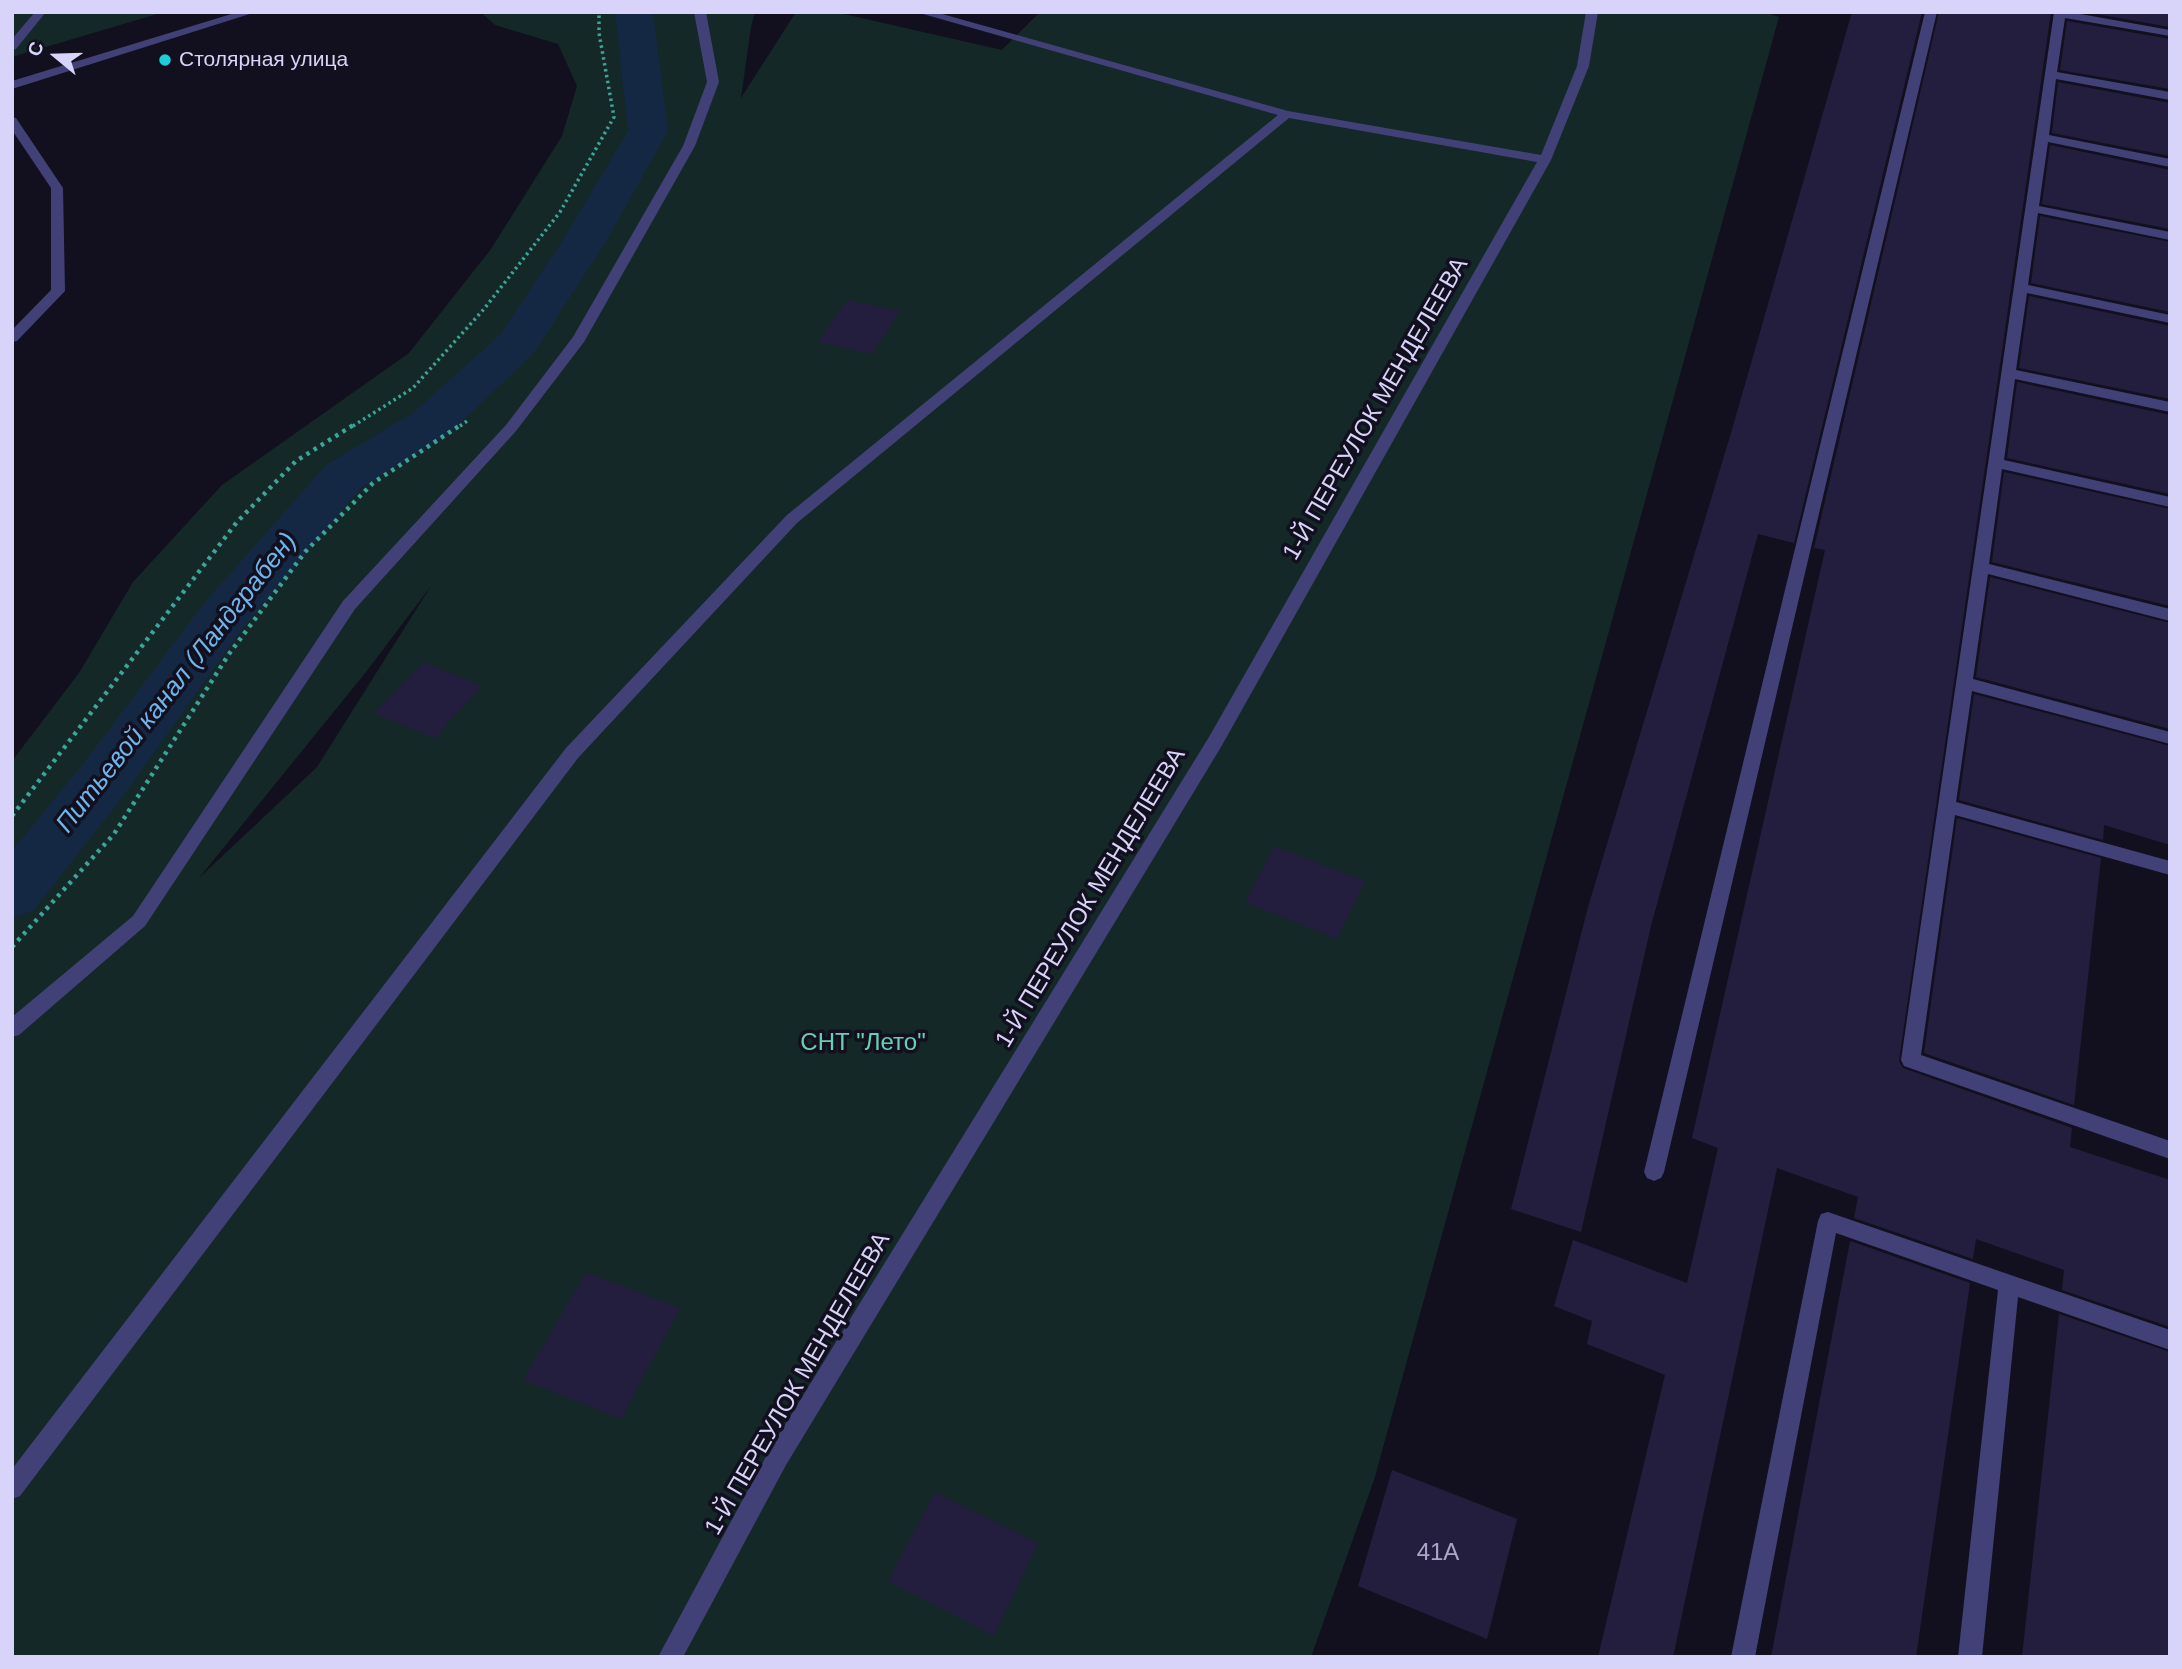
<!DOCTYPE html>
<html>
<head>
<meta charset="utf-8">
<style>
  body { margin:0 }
  #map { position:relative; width:2182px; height:1669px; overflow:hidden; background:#12101f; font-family:Arial,sans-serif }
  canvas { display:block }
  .frame { position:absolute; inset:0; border:14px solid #d7d3f9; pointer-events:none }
  .north { position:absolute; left:21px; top:21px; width:70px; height:70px; -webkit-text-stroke:5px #12101f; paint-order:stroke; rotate:289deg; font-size:19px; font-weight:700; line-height:28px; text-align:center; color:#d7d3f9 }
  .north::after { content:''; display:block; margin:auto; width:24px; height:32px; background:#d7d3f9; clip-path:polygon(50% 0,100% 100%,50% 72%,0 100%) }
</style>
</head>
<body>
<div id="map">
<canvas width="2182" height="1669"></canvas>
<div class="frame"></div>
<div class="north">С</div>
</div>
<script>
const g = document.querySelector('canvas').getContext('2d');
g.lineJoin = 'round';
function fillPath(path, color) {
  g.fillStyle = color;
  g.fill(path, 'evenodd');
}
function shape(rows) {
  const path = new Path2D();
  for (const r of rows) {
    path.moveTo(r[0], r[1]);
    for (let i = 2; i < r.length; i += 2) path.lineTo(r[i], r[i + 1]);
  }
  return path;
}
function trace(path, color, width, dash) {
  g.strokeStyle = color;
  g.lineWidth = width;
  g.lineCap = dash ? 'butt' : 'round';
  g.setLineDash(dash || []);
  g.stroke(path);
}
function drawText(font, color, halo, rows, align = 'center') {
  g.font = font + ' Arial,sans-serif';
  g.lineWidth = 7;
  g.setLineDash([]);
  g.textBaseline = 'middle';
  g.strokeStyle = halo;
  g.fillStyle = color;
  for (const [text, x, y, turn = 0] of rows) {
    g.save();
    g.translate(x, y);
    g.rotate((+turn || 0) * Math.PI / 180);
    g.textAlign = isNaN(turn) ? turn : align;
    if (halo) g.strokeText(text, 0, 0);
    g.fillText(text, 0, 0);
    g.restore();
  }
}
fillPath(shape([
  [12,12,164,12,12,57],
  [481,12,755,12,751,27,741,98,796,12,835,12,1002,50,1040,12,1764,12,1779,17,1374,1480,1311,1657,12,1657,12,761,79,673,133,582,222,485,409,353,491,249,562,136,577,86,558,44,495,25],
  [431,586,317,767,199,878,366,672]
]), '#132827');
fillPath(shape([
  [615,12,653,12,668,131,605,243,533,354,447,435,361,488,242,629,123,796,33,911,12,918,12,851,83,764,204,603,327,464,413,413,501,334,561,243,628,131,615,12]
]), '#152843');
fillPath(shape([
  [1852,12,1922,12,1794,543,1758,534,1651,926,1581,1232,1511,1209,1588,907,1731,433],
  [1939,12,2051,12,1899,1061,1903,1068,2072,1128,2070,1147,2170,1180,2170,1327,2062,1290,2064,1270,1976,1239,1973,1259,1854,1218,1858,1197,1777,1168,1673,1657,1598,1657,1665,1375,1587,1344,1592,1321,1554,1306,1573,1240,1687,1283,1718,1148,1692,1138,1825,550,1814,548],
  [2085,12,2170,12,2170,27],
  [2067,21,2170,39,2170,89,2060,70],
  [2058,82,2170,103,2170,156,2052,133],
  [2050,145,2170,170,2170,229,2042,204],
  [2040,216,2170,242,2170,312,2031,283],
  [2029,296,2170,326,2170,399,2019,368],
  [847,300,900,311,872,354,818,342],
  [2017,382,2170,415,2170,494,2007,458],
  [2004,472,2170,509,2170,606,1992,562],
  [1990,577,2170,623,2170,729,1976,677],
  [424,662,482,686,434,738,374,713],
  [1974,694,2170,746,2170,845,2104,825,2103,840,1959,800],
  [1957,818,2101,858,2074,1105,1924,1053],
  [1274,846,1365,881,1337,939,1245,902],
  [1850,1241,1970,1283,1916,1657,1771,1657],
  [586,1272,680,1308,621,1419,523,1380],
  [2059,1314,2170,1352,2170,1657,2022,1657],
  [1392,1470,1517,1519,1487,1639,1358,1586],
  [935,1492,1038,1543,994,1636,888,1581]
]), '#241e3e');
trace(shape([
  [353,426,413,388,484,309,560,212,614,117,599,33,599,12],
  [460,426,467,421]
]), '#3da39b', 3.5, [2.5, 3.5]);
trace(shape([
  [12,816,237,522,296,461,355,424],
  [12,947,114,834,229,654,305,552,373,483,462,424]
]), '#3da39b', 4.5, [3.5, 5]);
fillPath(shape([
  [1925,12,1937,12,1664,1172,1661,1178,1654,1181,1647,1178,1644,1172,1925,12],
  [2054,12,2069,12,2170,30,2170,36,2065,18,2057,72,2170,92,2170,100,2056,79,2049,135,2170,159,2170,167,2048,142,2039,206,2170,232,2170,240,2038,213,2028,285,2170,315,2170,323,2027,293,2016,370,2170,402,2170,412,2015,379,2004,460,2170,497,2170,507,2002,469,1989,564,2170,609,2170,621,1988,574,1973,679,2170,732,2170,744,1972,691,1956,802,2170,861,2170,875,1955,815,1921,1055,2170,1141,2170,1159,1904,1066,1901,1060,2054,12],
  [1828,1212,2170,1330,2170,1350,2018,1297,1982,1657,1958,1657,1998,1290,1836,1233,1755,1657,1731,1657,1818,1221,1821,1214,1828,1212]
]), '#414178');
fillPath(shape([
  [35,12,46,12,16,49,12,50,12,39,35,12],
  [694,12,706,12,719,82,695,146,584,342,516,431,355,609,145,926,19,1035,12,1037,12,1017,133,916,343,601,506,425,573,337,683,146,707,82,694,12],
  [916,12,935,12,1288,111,1541,155,1577,66,1586,12,1598,12,1589,66,1551,160,1221,747,786,1465,683,1657,658,1657,770,1449,1209,737,1537,162,1289,118,797,523,578,758,20,1496,12,1499,12,1469,566,748,787,515,1278,115,916,12],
  [12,117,16,118,63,188,65,291,17,341,12,342,12,330,51,290,51,188,12,130,12,117]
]), '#414178');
fillPath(shape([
  [238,12,256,12,12,89,12,81,238,12]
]), '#414178');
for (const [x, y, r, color] of [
  [165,60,7,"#1dcddb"]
]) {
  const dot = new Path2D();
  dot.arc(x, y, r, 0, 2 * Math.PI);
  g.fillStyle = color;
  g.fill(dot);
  trace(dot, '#12101f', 2.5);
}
drawText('21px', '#d7d3f9', '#12101f', [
  ["Столярная улица",179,60]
], 'left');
drawText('24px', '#d7d3f9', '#12101f', [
  ["1-Й ПЕРЕУЛОК МЕНДЕЛЕЕВА",1376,409,-60],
  ["1-Й ПЕРЕУЛОК МЕНДЕЛЕЕВА",1091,898,-59],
  ["1-Й ПЕРЕУЛОК МЕНДЕЛЕЕВА",798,1384,-60]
]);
drawText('24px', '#69cfb3', '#12101f', [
  ["СНТ \"Лето\"",863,1043]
]);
drawText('24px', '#aaa6ca', null, [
  ["41А",1438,1553]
]);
drawText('italic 26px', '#6fb5ec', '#12101f', [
  ["Питьевой канал (Ландграбен)",177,683,-52]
]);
</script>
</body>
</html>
